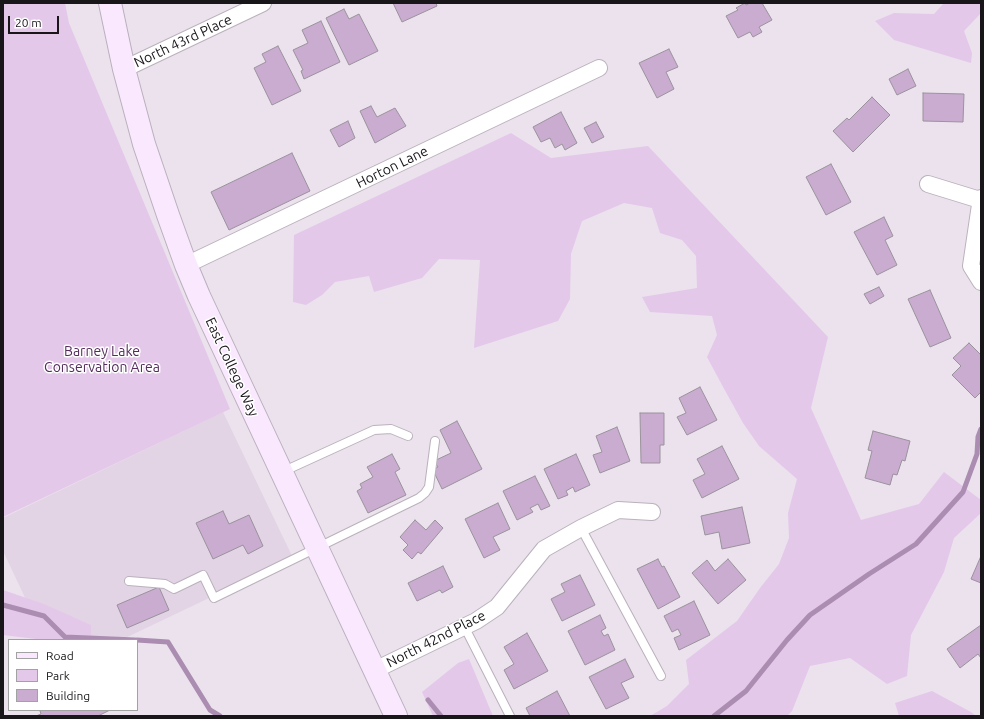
<!DOCTYPE html>
<html>
<head>
<meta charset="utf-8">
<style>
  body { margin:0 }
  #map { position:relative; width:984px; height:719px; overflow:hidden; background:#ebe2ed; font-family:Ubuntu,sans-serif }
  canvas { display:block }
  .frame { position:absolute; inset:0; border:4px solid #19161a; pointer-events:none }
  .legend { position:absolute; left:8px; top:639px; width:130px; height:72px; box-sizing:border-box; background:#fff; border:1px solid #a3a2a3; margin:0; padding:5px 7px; list-style:none; font-size:12px; color:#19161a }
  .legend li { display:flex; align-items:center; gap:8px; height:20px }
  .legend b { width:20px; border:1px solid #a3a2a3 }
  .scale { position:absolute; left:8px; top:16px; width:51px; height:18px; box-sizing:border-box; border:2px solid #19161a; border-top:0; padding-left:5px; font-size:12px; line-height:14px; white-space:nowrap; color:#19161a; -webkit-text-stroke:3px #fff; paint-order:stroke }
</style>
</head>
<body>
<div id="map">
<canvas width="984" height="719"></canvas>
<div class="frame"></div>
<ul class="legend">
<li><b style="height:5px;background:#fae8ff"></b>Road</li>
<li><b style="height:11px;background:#e4c8ea"></b>Park</li>
<li><b style="height:11px;background:#c9acd0"></b>Building</li>
</ul>
<div class="scale">20 m</div>
</div>
<script>
const g = document.querySelector('canvas').getContext('2d');
g.lineJoin = 'round';
function fillPath(path, color) {
  g.fillStyle = color;
  g.fill(path, 'evenodd');
}
function shape(rows) {
  const path = new Path2D();
  for (const r of rows) {
    path.moveTo(r[0], r[1]);
    for (let i = 2; i < r.length; i += 2) path.lineTo(r[i], r[i + 1]);
  }
  return path;
}
function trace(path, color, width, dash) {
  g.strokeStyle = color;
  g.lineWidth = width;
  g.lineCap = dash ? 'butt' : 'round';
  g.setLineDash(dash || []);
  g.stroke(path);
}
function drawText(font, color, halo, rows, align = 'center') {
  g.font = font + ' Ubuntu,sans-serif';
  g.lineWidth = 3;
  g.setLineDash([]);
  g.textBaseline = 'middle';
  g.strokeStyle = halo;
  g.fillStyle = color;
  for (const [text, x, y, turn = 0] of rows) {
    g.save();
    g.translate(x, y);
    g.rotate((+turn || 0) * Math.PI / 180);
    g.textAlign = isNaN(turn) ? turn : align;
    if (halo) g.strokeText(text, 0, 0);
    g.fillText(text, 0, 0);
    g.restore();
  }
}
fillPath(shape([
  [223,412,293,558,121,640,45,640,3,551,3,518]
]), '#e2d4e5');
fillPath(shape([
  [3,3,65,3,69,23,230,409,3,517],
  [944,3,981,3,981,13,964,31,972,53,971,63,894,40,875,21,894,13,934,14],
  [511,133,551,158,648,146,828,337,811,408,861,520,919,504,944,472,981,500,981,513,954,538,944,572,911,635,907,676,887,684,850,658,810,666,792,711,787,716,650,716,667,706,689,684,686,660,737,621,760,588,779,564,789,538,788,513,797,479,759,446,743,423,722,385,707,357,717,335,712,316,650,312,642,297,697,288,696,256,682,240,660,233,652,208,624,203,582,221,571,254,570,299,558,321,474,348,480,260,439,259,422,278,374,292,369,276,335,282,322,295,306,305,293,302,294,235],
  [3,590,44,604,91,625,91,640,44,640,3,635],
  [469,659,493,716,433,716,422,692,458,663],
  [932,691,971,712,976,716,899,716,895,703]
]), '#e4c8ea');
trace(shape([
  [3,605,44,616,65,637,135,640],
  [137,640,168,642,210,710,220,716],
  [428,700,441,716],
  [714,716,746,691,787,640,810,615,869,574,916,544,963,492,977,454,978,437,981,429]
]), '#aa8db0', 5);
const building = shape([
  [393,3,436,3,437,6,402,22,393,3],
  [745,3,746,5,750,3,762,3,772,20,759,27,762,32,753,37,750,32,738,38,726,16,738,10,736,8,745,3],
  [344,9,349,19,359,14,378,51,349,65,326,18,344,9],
  [321,21,340,62,304,79,301,71,303,70,293,50,308,43,302,30,321,21],
  [278,46,301,91,272,105,254,68,266,62,262,54,278,46],
  [669,49,678,67,666,72,674,89,657,98,639,63,669,49],
  [908,69,916,86,897,95,889,79,908,69],
  [923,93,964,94,963,122,923,121,923,93],
  [872,97,890,115,853,152,833,131,847,118,849,120,872,97],
  [371,106,377,117,395,108,406,126,375,143,360,111,371,106],
  [561,112,577,143,565,150,562,144,555,148,550,138,541,142,533,127,561,112],
  [348,121,355,138,339,147,330,130,348,121],
  [596,122,604,137,592,143,584,128,596,122],
  [292,153,310,191,229,230,211,192,292,153],
  [831,164,851,202,826,215,806,177,831,164],
  [884,217,893,236,885,240,897,265,877,275,854,232,884,217],
  [879,287,884,296,870,304,864,294,879,287],
  [930,290,951,338,930,347,908,299,930,290],
  [969,343,981,355,981,392,975,398,952,375,961,366,953,358,969,343],
  [700,387,717,420,687,435,677,417,686,413,679,398,700,387],
  [640,413,664,413,664,445,660,445,660,463,641,463,640,413],
  [457,421,482,469,442,489,433,470,438,467,434,461,451,453,440,430,457,421],
  [617,427,630,461,600,473,593,455,602,452,596,436,617,427],
  [873,431,910,441,905,461,902,460,897,475,893,474,890,485,865,478,872,451,868,450,873,431],
  [722,446,739,479,702,498,693,480,705,474,697,459,722,446],
  [392,454,400,469,395,472,406,495,368,513,357,491,362,488,360,484,373,477,367,467,392,454],
  [576,454,590,485,575,492,573,487,566,491,568,495,558,499,544,469,576,454],
  [535,476,550,506,541,510,538,504,530,508,533,512,517,520,503,491,535,476],
  [498,503,510,529,493,537,500,550,484,558,465,519,498,503],
  [742,507,750,543,722,549,719,532,705,535,701,516,742,507],
  [223,511,229,524,249,515,263,546,248,554,243,545,213,559,196,523,223,511],
  [415,520,426,530,435,520,443,528,421,554,418,552,412,559,403,550,408,545,400,537,415,520],
  [981,556,981,583,971,579,981,556],
  [658,559,662,567,664,566,680,597,658,609,637,569,658,559],
  [728,559,746,580,718,604,692,573,707,560,715,571,728,559],
  [443,566,453,587,442,593,440,590,417,601,408,583,443,566],
  [580,575,595,605,562,621,551,599,565,592,561,584,580,575],
  [159,587,169,610,127,628,117,605,159,587],
  [694,601,710,635,679,650,674,638,681,635,678,629,672,632,664,616,694,601],
  [600,615,606,628,601,631,604,636,608,634,615,650,585,665,568,631,600,615],
  [981,625,981,658,978,654,960,668,947,649,981,625],
  [527,633,548,671,514,689,504,670,514,664,504,647,527,633],
  [625,659,634,677,621,683,629,698,606,709,589,677,625,659],
  [557,691,570,716,530,716,526,708,557,691],
  [43,710,110,710,98,716,36,716,41,714,40,711,43,710]
]);
fillPath(building, '#c9acd0');
trace(building, '#9a929c', 1);
const lane = shape([
  [282,472,374,430,391,429,408,436],
  [581,528,661,676],
  [129,581,165,584,174,589,203,575,214,598,419,498,425,493,429,487,435,441],
  [464,626,510,716]
]);
const street = shape([
  [124,69,263,3],
  [928,184,980,200],
  [981,198,971,266,981,282],
  [186,265,599,68],
  [375,670,476,621,497,607,544,549,581,528,618,510,652,512]
]);
const secondary = shape([
  [110,3,124,69,144,144,168,215,186,265,199,296,396,716]
]);
trace(lane, '#bab1bc', 10);
trace(street, '#bab1bc', 18);
trace(secondary, '#bab1bc', 24);
trace(lane, '#fff', 8);
trace(street, '#fff', 16);
trace(secondary, '#fae8ff', 22);
drawText('14px', '#19161a', '#fff', [
  ["North 43rd Place",183,41,-25],
  ["Horton Lane",392,167,-26],
  ["East College Way",232,367,65],
  ["North 42nd Place",436,639,-27]
]);
drawText('14px', '#532c5c', '#fff', [
  ["Barney Lake",102,351],
  ["Conservation Area",102,367]
]);
</script>
</body>
</html>
